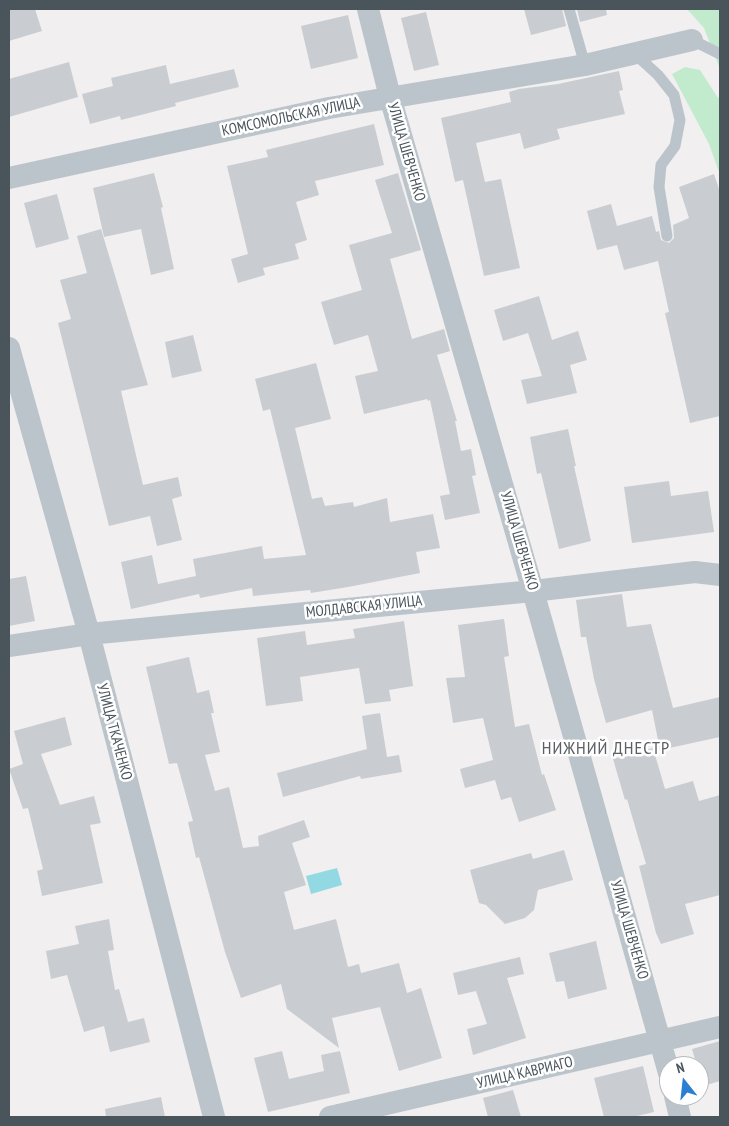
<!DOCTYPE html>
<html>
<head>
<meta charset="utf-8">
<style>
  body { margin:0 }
  #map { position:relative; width:729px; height:1126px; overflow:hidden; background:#f1efef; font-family:"PT Sans Narrow",sans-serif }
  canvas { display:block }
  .frame { position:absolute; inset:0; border:10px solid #49545b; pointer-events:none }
  .north { position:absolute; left:659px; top:1056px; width:50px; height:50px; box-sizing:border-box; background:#fff; border:1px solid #b6bbbd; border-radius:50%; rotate:344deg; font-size:14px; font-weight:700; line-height:20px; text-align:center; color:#49545b }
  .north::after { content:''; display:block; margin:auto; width:18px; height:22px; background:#2a7fd1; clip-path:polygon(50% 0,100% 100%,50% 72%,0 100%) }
</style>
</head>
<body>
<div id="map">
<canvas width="729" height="1126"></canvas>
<div class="frame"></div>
<div class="north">N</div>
</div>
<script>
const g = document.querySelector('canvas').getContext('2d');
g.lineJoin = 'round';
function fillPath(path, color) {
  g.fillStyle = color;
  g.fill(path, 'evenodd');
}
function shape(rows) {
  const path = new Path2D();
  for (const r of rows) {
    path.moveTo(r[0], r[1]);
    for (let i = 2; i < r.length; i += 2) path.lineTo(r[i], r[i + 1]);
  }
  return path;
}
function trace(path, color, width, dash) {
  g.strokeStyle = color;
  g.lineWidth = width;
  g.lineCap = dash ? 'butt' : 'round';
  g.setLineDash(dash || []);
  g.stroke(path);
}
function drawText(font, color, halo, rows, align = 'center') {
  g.font = font + ' "PT Sans Narrow",sans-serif';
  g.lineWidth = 5;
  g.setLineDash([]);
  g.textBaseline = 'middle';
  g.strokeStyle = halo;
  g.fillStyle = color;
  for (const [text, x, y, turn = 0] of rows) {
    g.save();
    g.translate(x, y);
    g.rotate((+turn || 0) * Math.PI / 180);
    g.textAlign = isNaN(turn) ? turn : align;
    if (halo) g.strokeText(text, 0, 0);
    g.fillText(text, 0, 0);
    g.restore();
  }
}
fillPath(shape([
  [687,9,720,9,720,69,704,28],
  [685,67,700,70,718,98,720,96,720,175,709,144,672,74]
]), '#c2ebce');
fillPath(shape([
  [337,868,342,885,311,894,306,876]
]), '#93d9e4');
fillPath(shape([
  [9,9,35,9,42,31,9,41],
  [524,9,562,9,566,26,531,35],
  [577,9,606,9,607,15,580,22],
  [426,12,439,65,414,71,401,18],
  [348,15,358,58,311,69,301,26],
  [69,62,78,97,9,117,9,79],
  [166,65,170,84,234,69,239,87,175,103,176,106,121,120,120,116,90,124,82,94,113,86,111,78],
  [619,71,623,90,619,91,625,114,557,129,560,139,524,149,520,133,476,143,485,182,501,179,520,268,484,276,463,180,455,182,441,118,511,102,509,92,519,89,558,84],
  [374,124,384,165,315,181,319,195,296,202,307,240,295,244,299,259,263,268,265,275,238,283,231,259,248,254,227,166,268,157,266,150],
  [154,173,163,207,161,208,174,269,151,275,141,229,104,237,93,188],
  [398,173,421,250,390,259,412,339,444,329,450,351,437,355,457,421,455,421,461,451,471,449,476,475,472,476,480,513,445,520,440,496,450,494,430,400,428,401,427,399,364,414,355,376,378,371,368,335,334,345,321,302,362,290,349,245,392,233,375,180],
  [714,174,720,192,720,416,690,423,665,313,669,312,658,261,624,270,617,245,597,250,587,211,611,204,617,226,652,216,656,232,659,231,661,240,669,243,674,238,673,225,689,218,679,187],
  [57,194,69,239,36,248,24,203],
  [101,229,148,385,121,391,143,485,178,477,182,496,172,499,182,540,157,546,150,516,109,526,58,323,71,319,60,280,87,273,77,236],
  [539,296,552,340,578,331,587,360,570,365,577,393,527,404,521,380,542,376,528,333,503,341,494,310],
  [193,335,202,371,172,378,165,342],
  [316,363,331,419,295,428,312,499,322,497,325,506,353,502,354,507,387,498,390,522,433,514,440,548,416,552,420,573,348,587,311,593,310,590,253,596,252,588,200,598,199,594,131,609,121,562,152,555,158,584,196,576,193,559,262,546,264,559,306,555,270,409,263,411,255,379],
  [568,429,576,466,574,466,591,541,559,549,541,473,537,474,530,437],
  [669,481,671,496,708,491,714,532,632,543,624,487],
  [26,576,35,621,9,626,9,579],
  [622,594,627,627,651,624,673,708,720,697,720,737,660,750,652,710,606,723,594,679,586,637,581,637,576,600],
  [504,619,509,656,504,657,515,727,529,724,542,775,544,774,556,810,519,822,511,797,501,800,495,780,465,788,460,769,493,760,483,718,453,723,446,678,465,677,458,625],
  [404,621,413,686,389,690,391,701,365,704,359,668,300,677,303,701,266,706,257,638,305,631,307,645,355,638,353,629],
  [189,657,197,693,209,690,214,713,211,713,220,752,205,755,215,791,229,787,243,848,259,846,258,836,304,820,310,837,292,843,306,885,284,892,294,930,336,919,348,967,359,964,361,973,399,963,407,993,421,988,442,1058,399,1071,380,1007,332,1018,339,1048,287,1009,281,984,241,998,225,952,199,857,196,858,188,822,193,821,177,763,169,764,146,667],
  [380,713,387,757,399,755,402,772,361,779,360,776,283,797,277,773,367,749,362,716],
  [65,717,72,745,41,754,60,805,94,796,101,823,90,825,103,883,42,896,37,871,43,869,28,808,23,809,9,769,23,764,14,731],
  [653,748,665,789,693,781,699,801,720,795,720,895,685,904,694,934,661,944,656,933,639,866,646,864,627,799,625,800,613,759],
  [564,850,573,880,538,890,534,910,525,918,505,924,486,905,479,903,470,870,531,853,533,859],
  [109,919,114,950,108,951,115,990,119,989,128,1022,144,1018,150,1042,110,1052,104,1026,84,1032,67,975,51,979,46,951,79,944,75,926],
  [596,941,607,989,568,999,564,981,556,982,549,953],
  [520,957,524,974,507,978,526,1038,473,1055,467,1029,487,1024,476,991,458,995,453,973],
  [720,1041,720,1081,703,1086,699,1066,697,1066,692,1049],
  [282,1051,289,1079,324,1071,321,1055,340,1051,350,1093,268,1112,254,1058],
  [643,1066,654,1112,633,1117,604,1117,594,1078],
  [513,1090,521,1117,488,1117,483,1098],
  [161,1097,165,1117,106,1117,105,1109]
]), '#c9cdd1');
trace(shape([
  [569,9,585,65],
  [692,40,720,54],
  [635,54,658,75,674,95,680,120,675,146,661,165,659,187,667,236]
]), '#bcc4cb', 11);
trace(shape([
  [368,9,390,97,533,591,669,1073],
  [9,178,329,108,585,65,692,40],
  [9,348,89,634,214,1117],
  [9,646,89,634,533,591,695,572,720,575],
  [675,1096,680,1117],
  [330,1117,720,1027]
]), '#bcc4cb', 22);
drawText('15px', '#49545b', '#fff', [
  ["КОМСОМОЛЬСКАЯ УЛИЦА",291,117,-12],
  ["УЛИЦА ШЕВЧЕНКО",406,152,74],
  ["УЛИЦА ШЕВЧЕНКО",519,541,74],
  ["МОЛДАВСКАЯ УЛИЦА",364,607,-6],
  ["УЛИЦА ТКАЧЕНКО",114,732,75],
  ["УЛИЦА ШЕВЧЕНКО",629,930,74],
  ["УЛИЦА КАВРИАГО",525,1073,-13]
]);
g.letterSpacing = '1px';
drawText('18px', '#5c6063', '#fff', [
  ["НИЖНИЙ ДНЕСТР",606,749]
]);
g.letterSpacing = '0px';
</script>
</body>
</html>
